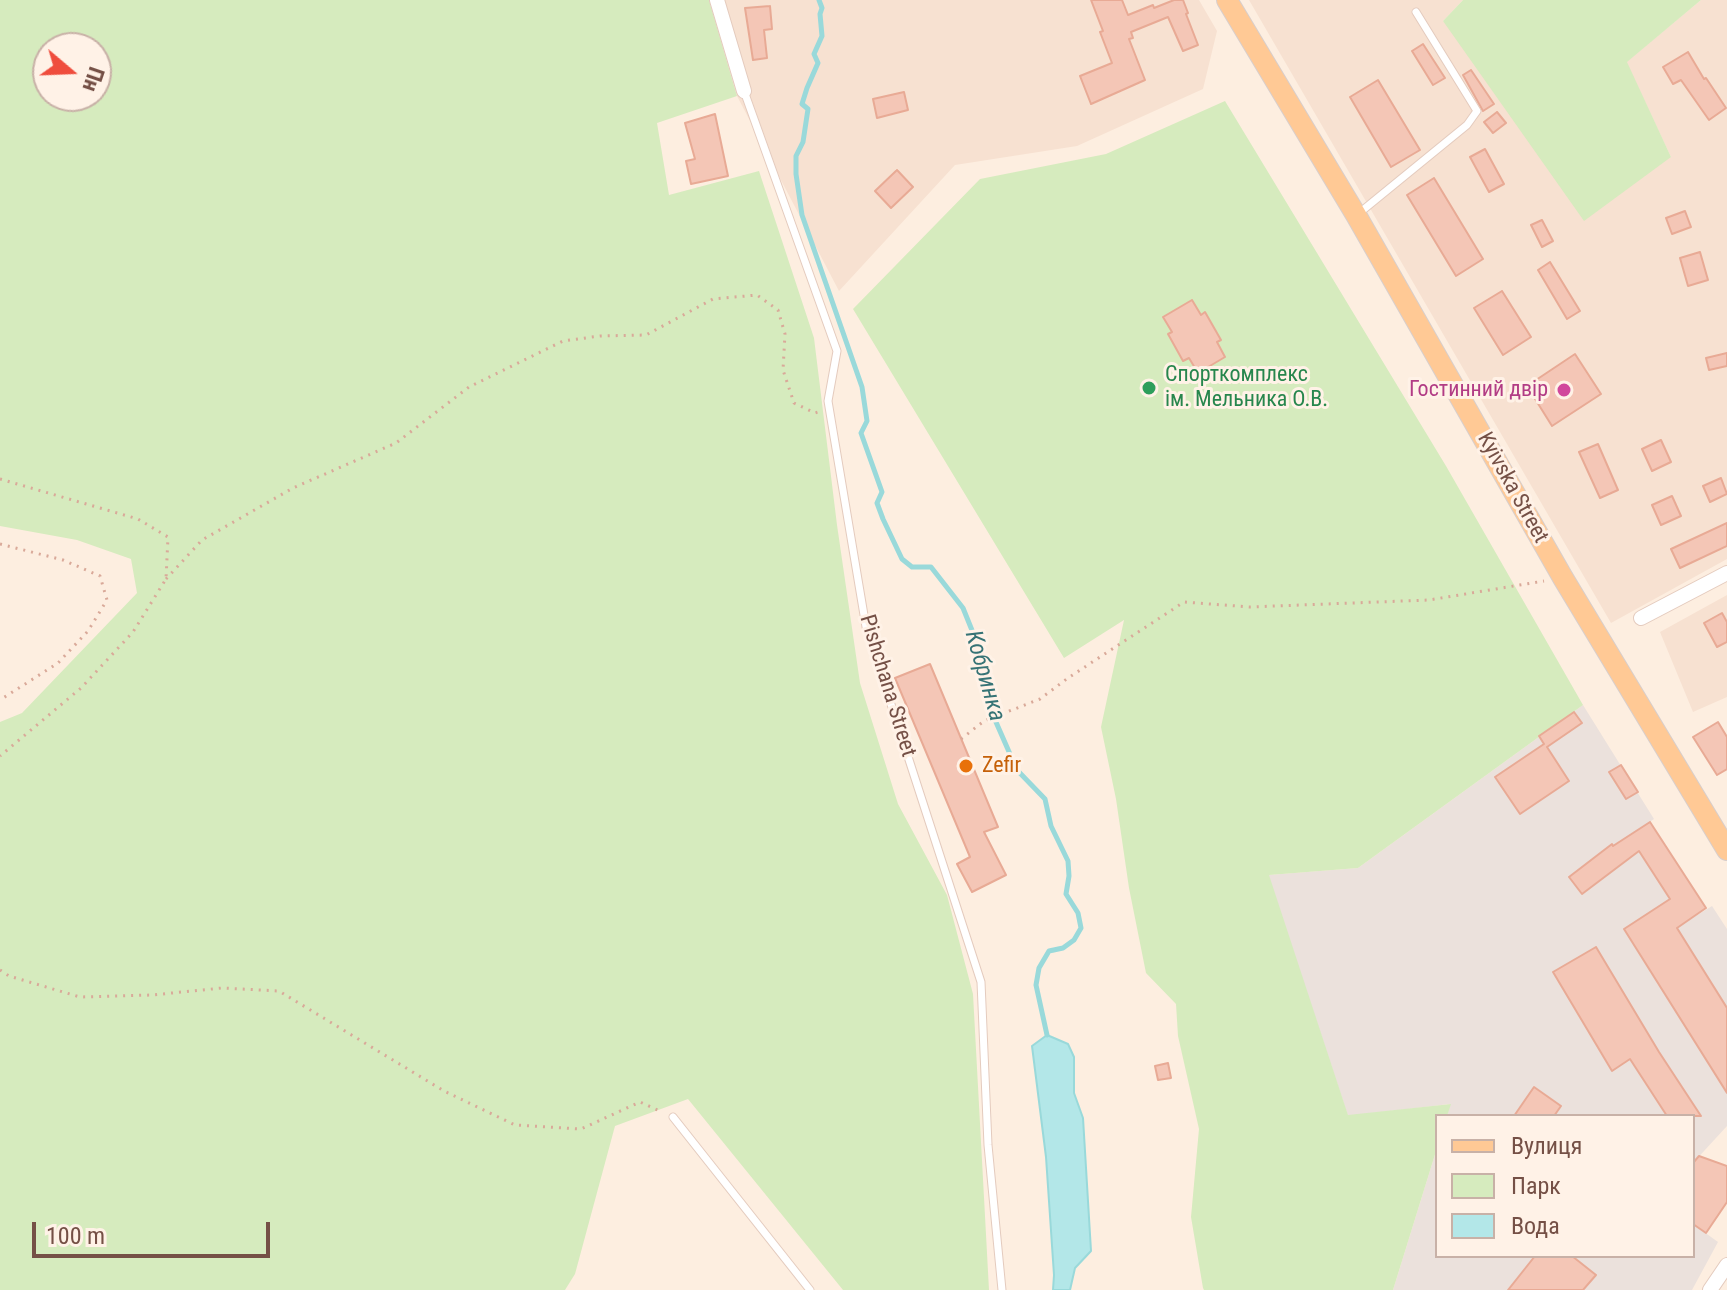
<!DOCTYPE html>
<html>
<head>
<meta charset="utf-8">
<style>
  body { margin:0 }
  #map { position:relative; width:1727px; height:1290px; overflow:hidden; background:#fdeee0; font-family:"Roboto Condensed",sans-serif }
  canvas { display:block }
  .legend { position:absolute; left:1435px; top:1114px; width:260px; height:144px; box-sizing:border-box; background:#fff2e7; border:2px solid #c8b1a7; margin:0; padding:10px 14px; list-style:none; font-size:24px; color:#755046 }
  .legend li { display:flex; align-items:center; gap:16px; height:40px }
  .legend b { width:40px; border:2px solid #c8b1a7 }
  .north { position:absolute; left:32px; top:32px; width:80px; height:80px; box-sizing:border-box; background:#fff2e7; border:2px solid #c8b1a7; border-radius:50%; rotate:109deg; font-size:22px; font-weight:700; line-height:32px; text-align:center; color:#755046 }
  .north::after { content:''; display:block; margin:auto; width:28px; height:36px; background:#ef4d3d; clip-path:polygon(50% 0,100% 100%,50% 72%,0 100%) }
  .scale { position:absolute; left:32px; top:1222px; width:238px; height:36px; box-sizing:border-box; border:4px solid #755046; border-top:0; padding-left:10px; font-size:24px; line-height:28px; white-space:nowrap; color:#755046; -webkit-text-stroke:6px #fff2e7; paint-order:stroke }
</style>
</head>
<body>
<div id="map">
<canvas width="1727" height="1290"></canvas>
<ul class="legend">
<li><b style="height:10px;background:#ffc995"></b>Вулиця</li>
<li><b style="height:22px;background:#d6ebbe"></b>Парк</li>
<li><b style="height:22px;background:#b3e7e8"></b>Вода</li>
</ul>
<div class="north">Пн</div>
<div class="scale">100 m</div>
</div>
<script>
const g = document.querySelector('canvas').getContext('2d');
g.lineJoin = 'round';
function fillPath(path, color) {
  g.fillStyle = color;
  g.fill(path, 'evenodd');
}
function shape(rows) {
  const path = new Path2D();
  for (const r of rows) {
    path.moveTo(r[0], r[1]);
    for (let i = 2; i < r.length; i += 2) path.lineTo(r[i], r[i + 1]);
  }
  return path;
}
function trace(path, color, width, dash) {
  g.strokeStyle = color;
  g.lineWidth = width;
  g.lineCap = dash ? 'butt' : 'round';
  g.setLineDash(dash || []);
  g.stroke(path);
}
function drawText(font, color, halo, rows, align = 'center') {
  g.font = font + ' "Roboto Condensed",sans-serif';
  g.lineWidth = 6;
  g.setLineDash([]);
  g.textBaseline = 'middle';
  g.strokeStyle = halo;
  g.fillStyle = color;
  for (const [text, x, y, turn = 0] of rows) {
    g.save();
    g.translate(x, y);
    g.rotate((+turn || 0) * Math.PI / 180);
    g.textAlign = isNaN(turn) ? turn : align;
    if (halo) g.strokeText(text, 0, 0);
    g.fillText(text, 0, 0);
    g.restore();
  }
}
fillPath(shape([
  [709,0,1199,0,1217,31,1203,89,1077,146,955,165,839,291,737,96],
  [1249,0,1463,0,1443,21,1671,157,1626,62,1701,0,1727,0,1727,559,1611,623],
  [1727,595,1727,697,1693,712,1660,632]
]), '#f7e1d1');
fillPath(shape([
  [1583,705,1654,819,1630,835,1686,922,1712,906,1727,929,1727,1126,1693,1163,1693,1116,1447,1116,1450,1104,1348,1116,1268,875,1358,868],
  [1437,1148,1437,1256,1693,1256,1693,1224,1718,1242,1692,1290,1393,1290]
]), '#ebe1dc');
fillPath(shape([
  [0,0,709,0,737,96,657,123,669,195,759,171,814,338,837,525,860,683,898,804,947,895,973,994,989,1290,843,1290,688,1099,615,1126,575,1274,565,1290,0,1290,0,722,22,713,137,593,131,559,77,540,0,526],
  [48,48,96,48,96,96,48,96],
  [1463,0,1701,0,1627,62,1671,157,1584,221,1443,21],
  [1225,101,1446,466,1583,705,1358,868,1269,875,1348,1115,1451,1104,1447,1116,1437,1116,1437,1148,1393,1290,1204,1290,1203,1288,1191,1217,1199,1129,1178,1036,1176,1004,1146,973,1129,888,1116,799,1101,727,1124,620,1064,658,853,309,980,179,1106,154]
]), '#d6ebbe');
const water = shape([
  [1047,1035,1068,1044,1074,1057,1074,1093,1083,1118,1091,1251,1075,1268,1070,1290,1053,1290,1054,1275,1046,1157,1032,1046,1047,1035]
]);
fillPath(water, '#b3e7e8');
trace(water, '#99d9da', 2);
trace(shape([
  [819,0,822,8,820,14,822,36,814,54,818,63,807,88,802,104,808,109,803,142,796,156,796,174,802,215,862,387,867,421,861,433,882,492,877,503,883,519,902,559,912,567,931,567,963,608,984,660,992,713,1017,770,1045,799,1051,826,1068,861,1069,876,1066,894,1078,913,1081,928,1074,940,1063,948,1049,951,1039,968,1036,985,1047,1035]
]), '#99d9da', 5);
const building = shape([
  [1091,0,1122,0,1128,15,1153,5,1154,8,1174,0,1183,0,1188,13,1186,14,1198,45,1183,51,1168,17,1131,32,1133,38,1129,39,1145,80,1091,104,1080,76,1112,63,1100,32,1103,31,1091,0],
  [770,6,772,29,764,30,767,58,753,60,745,8,770,6],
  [1423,44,1445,78,1433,85,1412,51,1423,44],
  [1688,52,1704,79,1706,78,1726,108,1709,120,1681,80,1673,84,1663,67,1688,52],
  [1471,70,1494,104,1483,111,1463,75,1471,70],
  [1378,80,1420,150,1391,167,1350,97,1378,80],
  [904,92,908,110,877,118,873,99,904,92],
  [1497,112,1506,123,1493,133,1484,122,1497,112],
  [715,114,728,176,691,184,686,161,695,159,685,123,715,114],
  [1485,149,1504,184,1489,192,1470,157,1485,149],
  [897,170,913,187,891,208,875,191,897,170],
  [1434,178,1483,259,1456,276,1407,195,1434,178],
  [1685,211,1691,227,1672,234,1666,218,1685,211],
  [1542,220,1553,241,1542,247,1531,225,1542,220],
  [1700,252,1708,280,1688,286,1680,258,1700,252],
  [1550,262,1580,311,1567,319,1538,270,1550,262],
  [1502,291,1531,337,1503,355,1474,308,1502,291],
  [1192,300,1201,315,1205,312,1221,340,1217,342,1225,357,1198,373,1189,358,1183,361,1168,334,1172,332,1163,317,1192,300],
  [1727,353,1727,366,1709,370,1706,358,1727,353],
  [1575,354,1601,394,1552,426,1527,386,1575,354],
  [1661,440,1671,462,1652,471,1642,449,1661,440],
  [1598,444,1618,490,1600,498,1579,452,1598,444],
  [1721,478,1727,494,1710,502,1703,486,1721,478],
  [1672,496,1681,516,1661,525,1652,505,1672,496],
  [1727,523,1727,546,1680,568,1671,549,1727,523],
  [1722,613,1727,622,1727,642,1717,647,1704,623,1722,613],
  [930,664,998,827,984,832,1006,875,972,892,957,864,970,857,895,678,930,664],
  [1574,712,1582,723,1547,747,1569,781,1520,814,1495,777,1544,744,1539,736,1574,712],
  [1718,722,1727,737,1727,769,1717,775,1693,737,1718,722],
  [1621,765,1638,792,1626,799,1609,772,1621,765],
  [1650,822,1706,908,1677,928,1727,1008,1727,1093,1624,929,1670,899,1639,851,1582,894,1569,877,1612,844,1613,846,1650,822],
  [1596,947,1659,1052,1701,1116,1667,1116,1630,1059,1612,1071,1553,972,1596,947],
  [1168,1063,1171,1078,1158,1080,1155,1066,1168,1063],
  [1534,1087,1561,1106,1554,1116,1514,1116,1534,1087],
  [1699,1156,1727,1166,1727,1202,1706,1233,1693,1224,1693,1163,1699,1156],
  [1535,1256,1572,1256,1596,1275,1583,1290,1508,1290,1535,1256]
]);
fillPath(building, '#f4c6b6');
trace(building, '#e8aa95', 2);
const lane = shape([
  [744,91,837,351,828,401,866,627,981,982,988,1145,1002,1290],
  [1358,214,1467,125,1477,111,1416,12],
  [673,1117,810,1290]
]);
const street = shape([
  [717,0,744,91],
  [1641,618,1727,573],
  [1710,1290,1727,1265]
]);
const primary = shape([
  [1227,0,1356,215,1563,578,1727,850]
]);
trace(lane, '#e4cbbe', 9);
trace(street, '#e4cbbe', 16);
trace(primary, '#d8cecb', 22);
trace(shape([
  [0,479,138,519,168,537,166,579,133,632,81,688,0,756],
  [0,544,63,560,100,576,107,600,88,631,58,663,0,700],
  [166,579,202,540,293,488,396,443,469,387,563,341,600,336,646,335,713,299,757,295,778,310,785,334,783,370,794,403,815,413,818,412],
  [961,739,984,721,1040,699,1068,678,1184,602,1250,607,1429,600,1544,581],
  [0,970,9,976,80,997,152,995,222,988,279,991,444,1091,515,1125,581,1129,640,1102,662,1112]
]), '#d9a999', 3, [2, 6]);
trace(lane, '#fff', 7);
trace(street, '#fff', 14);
trace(primary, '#ffc995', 20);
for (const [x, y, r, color] of [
  [1149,388,8,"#2e9e5b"],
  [1564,390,8,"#d1479c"],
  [966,766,8,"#e8710a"]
]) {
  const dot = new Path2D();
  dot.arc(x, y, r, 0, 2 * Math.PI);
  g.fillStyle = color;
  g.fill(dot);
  trace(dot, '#fff2e7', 3);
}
drawText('22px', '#27864d', '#fff2e7', [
  ["Спорткомплекс",1165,375],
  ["ім. Мельника О.В.",1165,400]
], 'left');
drawText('22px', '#b23c85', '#fff2e7', [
  ["Гостинний двір",1548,390]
], 'right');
drawText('22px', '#755046', '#fff2e7', [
  ["Kyivska Street",1512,488,61],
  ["Pishchana Street",887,686,73]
]);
drawText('22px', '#c56008', '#fff2e7', [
  ["Zefir",982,766]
], 'left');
drawText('italic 24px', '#367375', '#fff2e7', [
  ["Кобринка",984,676,74]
]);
</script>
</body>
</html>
